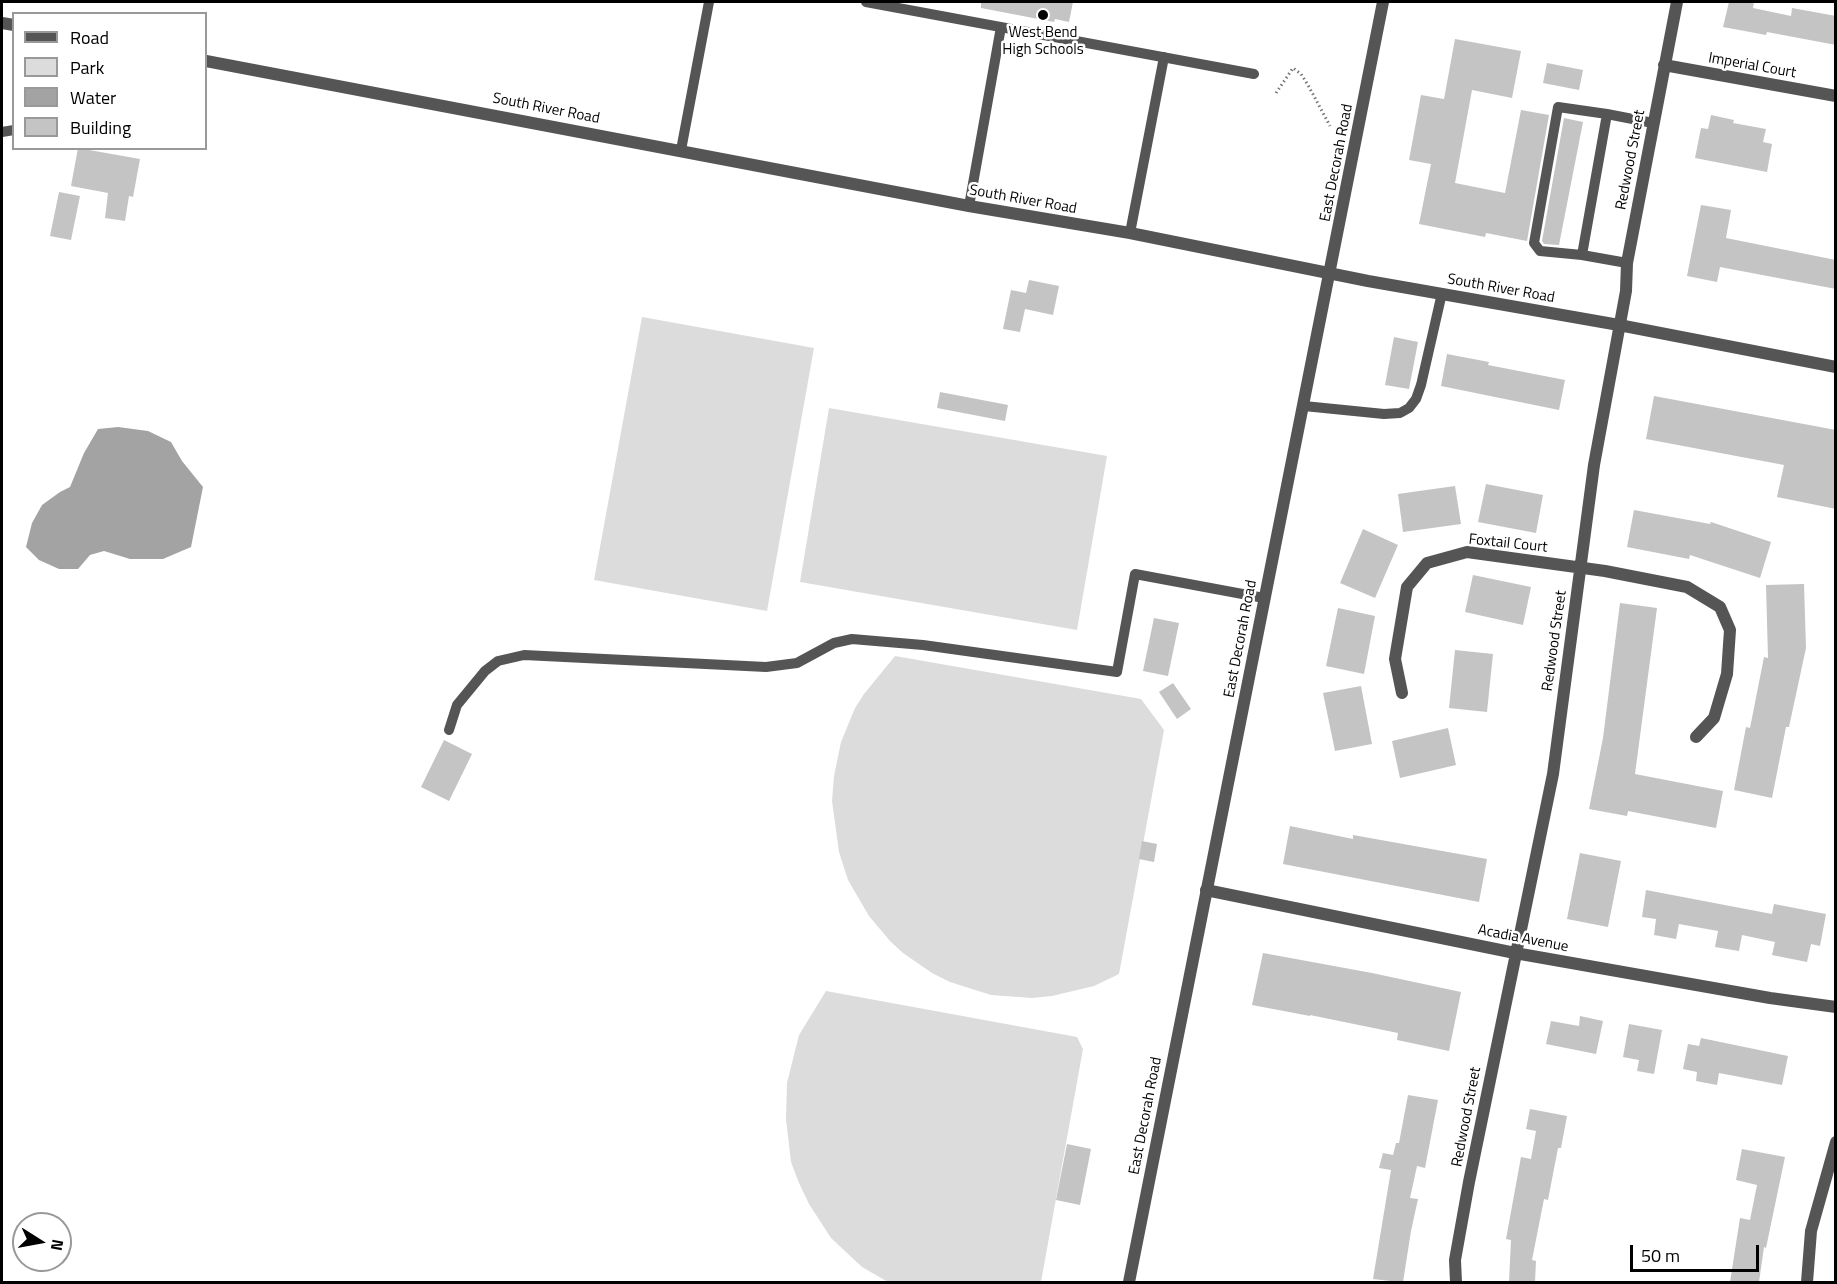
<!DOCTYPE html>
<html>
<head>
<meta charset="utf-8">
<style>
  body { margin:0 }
  #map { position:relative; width:1837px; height:1284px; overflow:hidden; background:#fff; font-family:"Titillium Web",sans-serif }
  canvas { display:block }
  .frame { position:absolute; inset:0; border:3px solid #000; pointer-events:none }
  .legend { position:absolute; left:12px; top:12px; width:195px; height:138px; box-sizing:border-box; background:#fff; border:2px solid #999; margin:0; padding:8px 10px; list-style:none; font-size:18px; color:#000 }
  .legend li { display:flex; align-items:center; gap:12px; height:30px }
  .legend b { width:30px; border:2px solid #999 }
  .north { position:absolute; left:12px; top:1212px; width:60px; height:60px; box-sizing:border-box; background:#fff; border:2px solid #999; border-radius:50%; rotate:101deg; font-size:16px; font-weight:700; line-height:24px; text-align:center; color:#000 }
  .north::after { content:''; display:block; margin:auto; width:21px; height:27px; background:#000; clip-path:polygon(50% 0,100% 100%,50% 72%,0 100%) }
  .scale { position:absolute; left:1630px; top:1245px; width:129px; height:27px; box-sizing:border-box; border:3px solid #000; border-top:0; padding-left:8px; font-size:18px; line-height:21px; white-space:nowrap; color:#000; -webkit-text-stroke:4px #fff; paint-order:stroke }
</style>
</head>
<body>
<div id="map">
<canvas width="1837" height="1284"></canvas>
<div class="frame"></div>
<ul class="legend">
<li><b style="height:8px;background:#555"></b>Road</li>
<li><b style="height:16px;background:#dcdcdc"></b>Park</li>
<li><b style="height:16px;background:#a3a3a3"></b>Water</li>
<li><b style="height:16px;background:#c4c4c4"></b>Building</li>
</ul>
<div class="north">N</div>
<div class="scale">50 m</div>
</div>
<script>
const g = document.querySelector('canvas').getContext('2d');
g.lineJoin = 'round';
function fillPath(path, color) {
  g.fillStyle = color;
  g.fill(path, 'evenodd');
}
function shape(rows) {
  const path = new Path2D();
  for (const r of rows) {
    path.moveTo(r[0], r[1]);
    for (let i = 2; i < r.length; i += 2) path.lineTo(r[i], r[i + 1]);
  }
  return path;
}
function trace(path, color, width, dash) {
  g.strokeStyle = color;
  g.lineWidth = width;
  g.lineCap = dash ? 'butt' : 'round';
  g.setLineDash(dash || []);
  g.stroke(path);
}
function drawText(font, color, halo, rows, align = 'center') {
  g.font = font + ' "Titillium Web",sans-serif';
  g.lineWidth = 5;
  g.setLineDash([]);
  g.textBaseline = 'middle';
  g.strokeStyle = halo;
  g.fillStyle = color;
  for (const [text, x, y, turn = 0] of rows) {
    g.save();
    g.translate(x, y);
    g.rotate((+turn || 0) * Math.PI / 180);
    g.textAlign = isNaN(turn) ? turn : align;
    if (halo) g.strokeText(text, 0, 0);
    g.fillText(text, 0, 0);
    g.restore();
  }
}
fillPath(shape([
  [642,317,814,348,767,611,594,580],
  [829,408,1107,456,1077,630,800,582],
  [895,656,1141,699,1164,730,1119,974,1094,986,1052,996,1032,998,991,995,950,982,932,973,903,953,890,941,869,916,848,880,839,852,832,801,834,776,841,742,855,708,864,694],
  [826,991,1077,1037,1083,1049,1041,1282,888,1282,862,1267,831,1238,809,1204,799,1183,791,1162,786,1119,787,1083,799,1035]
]), '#dcdcdc');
fillPath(shape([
  [118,427,148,431,171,442,182,461,203,487,191,547,163,559,130,559,104,551,90,555,78,569,59,569,39,560,26,547,32,523,42,505,60,492,70,487,84,453,98,429]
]), '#a3a3a3');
fillPath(shape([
  [981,2,1073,2,1069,22,1055,19,1054,22,981,8],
  [1729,2,1754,2,1753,8,1791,16,1792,8,1836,16,1836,45,1767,32,1766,35,1723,27],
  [1455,39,1521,51,1512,98,1472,90,1455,183,1505,193,1521,110,1549,115,1527,241,1486,233,1485,237,1419,224,1431,164,1409,160,1421,95,1444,99],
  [1547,63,1583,70,1579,90,1543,83],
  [1711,115,1734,120,1733,123,1766,129,1763,142,1772,144,1767,172,1695,158,1701,128,1708,129],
  [1564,118,1583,122,1559,245,1544,244,1542,241],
  [78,148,140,159,133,197,129,196,125,221,105,218,108,193,71,186],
  [59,192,80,196,71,240,50,236],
  [1701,205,1731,210,1726,238,1836,260,1836,289,1720,267,1717,282,1687,276],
  [1029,280,1059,286,1053,315,1025,309,1020,332,1003,329,1011,290,1026,293],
  [1394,337,1418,342,1409,389,1385,385],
  [1447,354,1489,362,1488,365,1565,380,1559,410,1441,386],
  [940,392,1008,405,1005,421,937,408],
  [1654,396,1836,430,1836,509,1777,497,1784,465,1646,439],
  [1486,484,1543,495,1536,533,1478,522],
  [1455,486,1461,524,1403,532,1398,494],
  [1634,510,1710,524,1711,522,1771,542,1760,578,1690,555,1689,559,1627,547],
  [1363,529,1398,545,1375,598,1340,583],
  [1473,575,1531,587,1523,625,1465,612],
  [1804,584,1806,648,1789,727,1786,727,1772,798,1734,790,1746,727,1750,728,1764,657,1768,658,1766,585],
  [1620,603,1657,608,1635,774,1723,791,1716,828,1628,811,1627,816,1589,809,1603,738],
  [1338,608,1375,616,1364,674,1326,666],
  [1154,618,1179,623,1168,676,1143,671],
  [1455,650,1493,654,1487,712,1449,708],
  [1173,683,1191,709,1177,719,1159,692],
  [1361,686,1372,744,1335,751,1323,693],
  [1448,728,1456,765,1400,778,1392,741],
  [444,740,472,754,449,801,421,787],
  [1290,826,1353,839,1353,835,1487,859,1479,902,1283,864],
  [1142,841,1157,844,1154,862,1139,859],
  [1580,853,1621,861,1608,927,1567,919],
  [1646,890,1772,914,1774,904,1826,914,1820,946,1811,944,1807,962,1772,955,1775,942,1742,935,1739,951,1715,947,1718,931,1679,924,1676,939,1654,935,1656,919,1642,917],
  [1263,953,1372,973,1461,992,1449,1051,1397,1040,1398,1033,1310,1015,1310,1016,1252,1005],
  [1580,1016,1603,1021,1596,1054,1546,1044,1551,1021,1579,1026],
  [1629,1024,1662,1030,1654,1074,1637,1071,1639,1060,1623,1057],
  [1701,1038,1788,1056,1782,1085,1719,1073,1717,1085,1696,1081,1697,1072,1683,1069,1688,1044,1699,1046],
  [1408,1095,1438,1100,1425,1168,1417,1166,1410,1198,1418,1199,1411,1231,1403,1282,1399,1282,1373,1279,1391,1170,1379,1168,1383,1153,1393,1155,1396,1143,1399,1143],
  [1530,1109,1567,1116,1561,1148,1558,1148,1548,1200,1544,1199,1532,1260,1536,1261,1535,1282,1509,1282,1511,1240,1506,1239,1521,1157,1531,1159,1536,1131,1526,1129],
  [1067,1144,1091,1149,1080,1205,1056,1200],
  [1742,1149,1785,1157,1766,1248,1764,1247,1759,1282,1730,1282,1740,1218,1750,1220,1757,1185,1736,1180]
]), '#c4c4c4');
trace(shape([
  [1276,93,1293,68,1301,74,1308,85,1330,126]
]), '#777', 3, [1.5, 3]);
trace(shape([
  [866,2,1254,74],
  [2,132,14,130],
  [681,150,709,2],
  [969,206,1001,27],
  [1130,233,1164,57],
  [1582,255,1540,251,1534,243,1558,107,1607,114],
  [1627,263,1582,255,1607,114,1653,123],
  [1304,406,1384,414,1400,413,1409,408,1416,399,1421,385,1442,293],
  [449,730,457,705,485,671,498,661,524,655,766,667,797,663,834,643,852,639,923,645,1117,672,1135,574,1264,598]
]), '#555', 10);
trace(shape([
  [1664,65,1836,96],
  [1402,693,1395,659,1407,587,1427,563,1467,552,1605,571,1687,587,1720,607,1730,630,1727,674,1714,718,1696,737],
  [1206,890,1515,953,1770,998,1836,1007],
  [1456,1282,1455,1260,1469,1182,1553,774,1594,465,1626,291,1627,263,1677,2],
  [1807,1282,1811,1231,1836,1142]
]), '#555', 12);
trace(shape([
  [2,23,14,25],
  [206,61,969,206,1130,233,1368,281,1619,325,1836,367],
  [1129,1282,1383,2]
]), '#555', 12);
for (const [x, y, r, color] of [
  [1043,15,6,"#000"]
]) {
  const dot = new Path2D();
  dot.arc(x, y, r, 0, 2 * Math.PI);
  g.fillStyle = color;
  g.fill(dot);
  trace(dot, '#fff', 2);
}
drawText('15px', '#000', '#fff', [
  ["West Bend",1043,33],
  ["High Schools",1043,50]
]);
drawText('15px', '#000', '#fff', [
  ["Imperial Court",1752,66,10],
  ["South River Road",546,109,11],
  ["Redwood Street",1631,160,-79],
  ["East Decorah Road",1337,163,-79],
  ["South River Road",1023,200,10],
  ["South River Road",1501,289,10],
  ["Foxtail Court",1508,544,6],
  ["East Decorah Road",1241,639,-79],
  ["Redwood Street",1555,641,-82],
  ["Acadia Avenue",1523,939,11],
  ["East Decorah Road",1146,1116,-79],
  ["Redwood Street",1467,1117,-79]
]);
</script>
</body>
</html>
